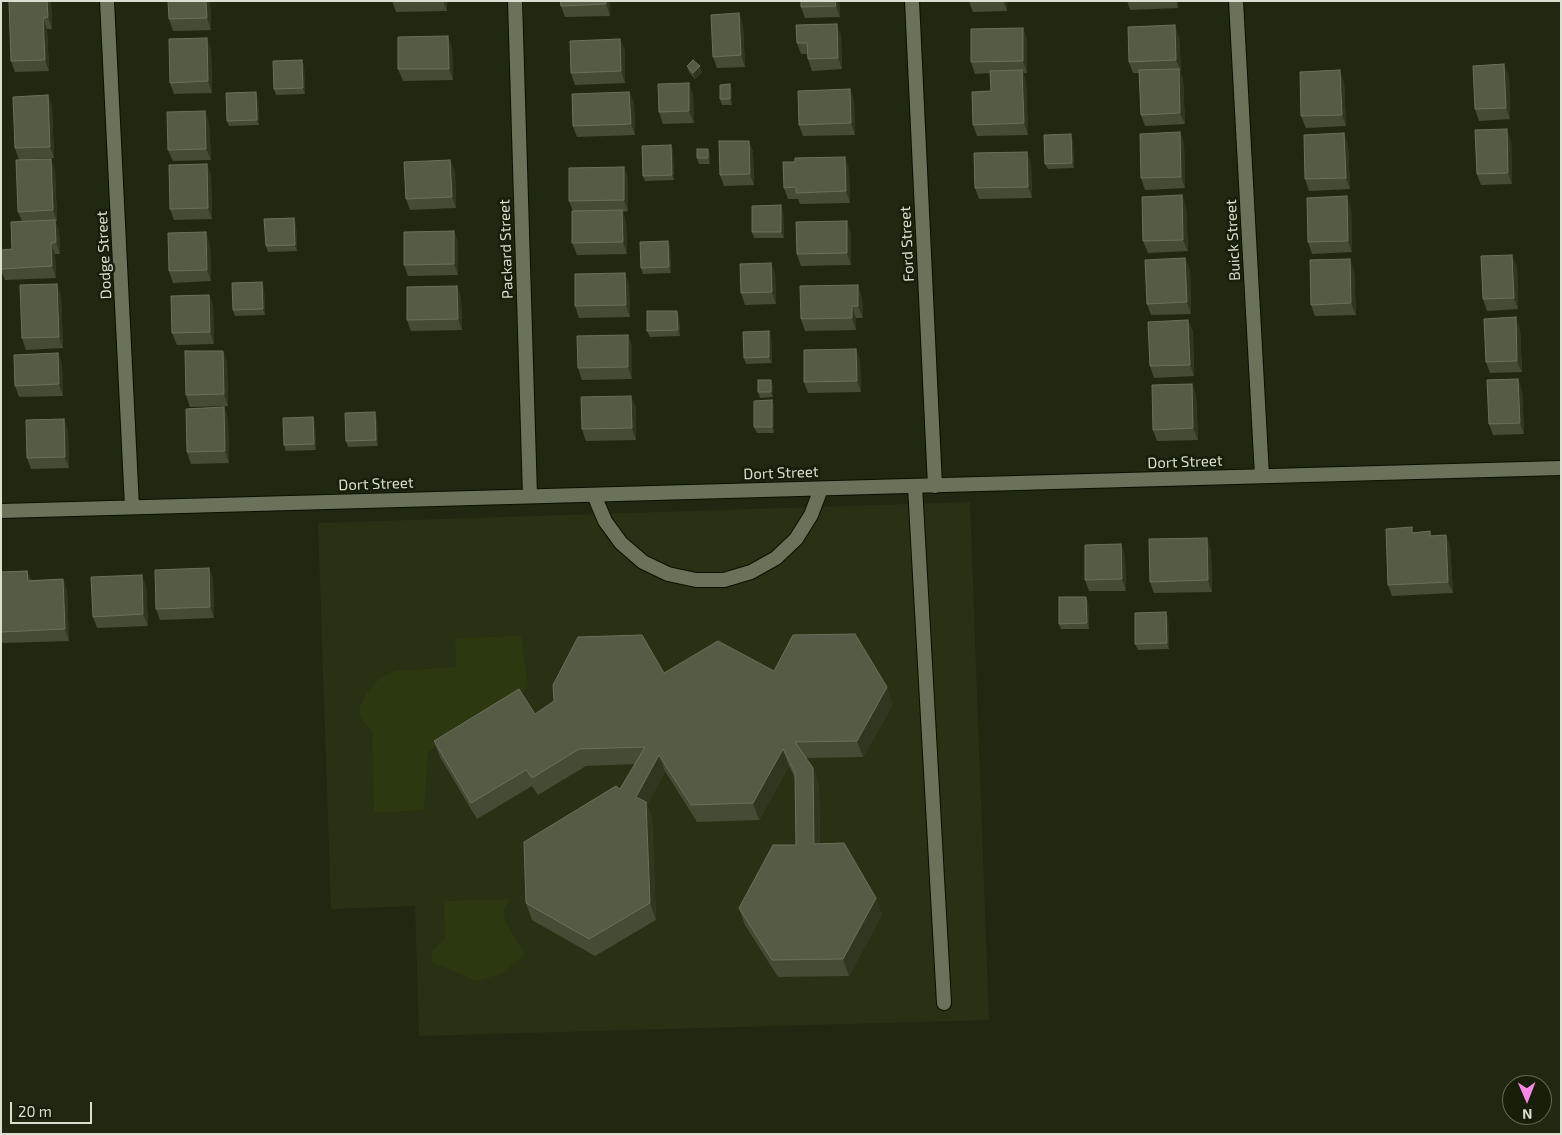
<!DOCTYPE html>
<html>
<head>
<meta charset="utf-8">
<style>
  body { margin:0 }
  #map { position:relative; width:1562px; height:1135px; overflow:hidden; background:#212812; font-family:"Exo 2",sans-serif }
  canvas { display:block }
  .frame { position:absolute; inset:0; border:2px solid #dadfd1; pointer-events:none }
  .north { position:absolute; left:1502px; top:1075px; width:50px; height:50px; box-sizing:border-box; background:#171e09; border:1px solid #656b59; border-radius:50%; rotate:179deg; font-size:14px; font-weight:700; line-height:20px; text-align:center; color:#dadfd1 }
  .north::after { content:''; display:block; margin:auto; width:18px; height:22px; background:#fa87e6; clip-path:polygon(50% 0,100% 100%,50% 72%,0 100%) }
  .scale { position:absolute; left:10px; top:1102px; width:82px; height:22px; box-sizing:border-box; border:2px solid #dadfd1; border-top:0; padding-left:6px; font-size:15px; line-height:18px; white-space:nowrap; color:#dadfd1; -webkit-text-stroke:4px #171e09; paint-order:stroke }
</style>
</head>
<body>
<div id="map">
<canvas width="1562" height="1135"></canvas>
<div class="frame"></div>
<div class="north">N</div>
<div class="scale">20 m</div>
</div>
<script>
const g = document.querySelector('canvas').getContext('2d');
g.lineJoin = 'round';
function fillPath(path, color) {
  g.fillStyle = color;
  g.fill(path, 'evenodd');
}
function shape(rows) {
  const path = new Path2D();
  for (const r of rows) {
    path.moveTo(r[0], r[1]);
    for (let i = 2; i < r.length; i += 2) path.lineTo(r[i], r[i + 1]);
  }
  return path;
}
function trace(path, color, width, dash) {
  g.strokeStyle = color;
  g.lineWidth = width;
  g.lineCap = dash ? 'butt' : 'round';
  g.setLineDash(dash || []);
  g.stroke(path);
}
function drawText(font, color, halo, rows, align = 'center') {
  g.font = font + ' "Exo 2",sans-serif';
  g.lineWidth = 5;
  g.setLineDash([]);
  g.textBaseline = 'middle';
  g.strokeStyle = halo;
  g.fillStyle = color;
  for (const [text, x, y, turn = 0] of rows) {
    g.save();
    g.translate(x, y);
    g.rotate((+turn || 0) * Math.PI / 180);
    g.textAlign = isNaN(turn) ? turn : align;
    if (halo) g.strokeText(text, 0, 0);
    g.fillText(text, 0, 0);
    g.restore();
  }
}
fillPath(shape([
  [970,502,989,1020,419,1036,415,906,331,909,318,523]
]), '#283114');
fillPath(shape([
  [521,636,528,685,522,693,428,752,424,810,374,813,372,732,360,717,359,709,366,694,378,680,386,675,395,671,456,667,455,638],
  [509,899,504,909,505,921,525,954,501,974,477,981,432,962,432,951,445,938,444,901]
]), '#2c3810');
const service = shape([
  [915,486,944,1003],
  [594,495,605,521,621,543,643,562,668,574,696,580,724,580,751,572,776,558,796,539,811,515,821,489]
]);
const minor = shape([
  [107,1,132,507],
  [515,1,530,496],
  [912,1,935,486],
  [1236,1,1262,476],
  [1,511,1561,468]
]);
trace(service, '#0a1000', 16);
trace(minor, '#0a1000', 16);
trace(service, '#6a735a', 14);
trace(minor, '#6a735a', 14);
fillPath(shape([
  [9,1,51,1,52,29,47,29,49,71,15,72,11,61],
  [168,1,210,1,211,30,173,31,169,19],
  [392,1,447,1,447,11,396,12],
  [610,1,610,16,565,17,561,6],
  [801,1,839,1,840,17,805,18,801,7],
  [969,1,1006,1,1007,11,973,12],
  [1127,1,1177,1,1178,8,1130,10],
  [739,13,743,25,745,67,717,68,713,57],
  [1023,28,1027,40,1027,73,1023,73,1026,81,1028,135,977,136,973,125,991,91,990,73,975,74,971,62],
  [841,35,842,69,812,71,808,59,808,54,801,54,797,43],
  [1179,37,1181,71,1180,71,1183,80,1185,124,1145,126,1141,115,1139,73,1133,73,1129,62],
  [452,48,453,80,403,81,398,69],
  [211,49,212,93,174,94,170,83],
  [625,50,625,83,575,85,571,73],
  [302,60,304,66,305,94,276,95,274,89],
  [687,66,702,72,695,79,689,72],
  [1509,76,1510,119,1479,121,1475,109],
  [1344,82,1346,126,1306,128,1301,116],
  [850,89,854,101,855,135,803,136,799,125],
  [732,90,732,105,722,105,720,99],
  [629,92,634,103,635,135,577,137,573,126],
  [693,94,694,123,663,124,659,112],
  [48,95,52,107,54,158,28,159,55,170,57,221,55,222,59,231,60,254,55,254,56,278,5,280,1,271,1,250,12,249,22,221,18,212,19,160,15,148],
  [258,98,259,125,229,126,227,121],
  [205,111,209,123,211,160,173,161,168,150],
  [1180,132,1184,144,1185,188,1145,190,1141,178],
  [1344,133,1348,145,1350,189,1309,191,1305,179],
  [1073,140,1074,168,1048,169,1045,164],
  [749,141,753,152,754,185,724,186,720,175],
  [1511,141,1512,184,1481,185,1477,174],
  [671,145,673,151,674,180,645,181,643,176],
  [710,155,710,164,699,164,697,158],
  [450,160,455,172,456,208,410,210,406,199],
  [1031,163,1032,198,979,199,975,188],
  [624,167,628,179,628,211,623,212,626,222,627,254,577,255,572,243,573,211,569,201],
  [849,168,850,203,800,204,798,199,788,199,784,188],
  [211,175,212,219,174,220,170,209],
  [1182,195,1186,207,1188,251,1148,253,1143,241],
  [1351,208,1352,252,1312,254,1308,242],
  [783,211,784,238,754,238,752,232],
  [294,218,296,224,297,251,268,252,266,246],
  [454,231,458,243,458,275,408,276,404,265],
  [851,233,851,265,801,266,797,254],
  [210,244,211,281,173,283,169,271],
  [670,246,671,273,643,274,641,268],
  [771,263,775,274,776,304,745,305,741,293],
  [1517,266,1518,309,1487,311,1483,299],
  [1190,269,1191,314,1151,315,1147,304],
  [1354,270,1356,315,1315,316,1311,305],
  [262,282,264,288,265,315,235,316,233,310],
  [629,284,630,317,579,318,575,306],
  [457,286,461,298,462,330,411,331,407,320],
  [61,295,63,348,26,350,22,338],
  [209,295,213,306,214,344,177,345,172,333],
  [862,297,863,318,856,318,856,330,805,331,801,319],
  [679,317,680,336,650,337,647,331],
  [1188,320,1193,332,1194,376,1154,378,1150,366],
  [1520,329,1522,372,1490,373,1486,362],
  [769,331,771,337,772,363,746,364,744,358],
  [632,346,632,379,582,380,578,368],
  [856,349,860,361,861,392,808,393,804,382],
  [223,351,227,362,228,406,190,407,186,395],
  [58,353,62,365,63,396,19,397,15,386],
  [1518,379,1522,391,1524,434,1493,435,1489,424],
  [1192,384,1196,395,1198,440,1157,441,1153,430],
  [773,386,773,397,760,398,758,392],
  [772,400,774,406,774,433,757,433,754,427],
  [224,407,228,419,229,463,191,464,187,452],
  [636,407,636,440,586,441,582,429],
  [313,417,315,423,316,450,286,451,284,445],
  [377,418,378,446,348,447,346,441],
  [64,419,68,431,69,468,31,469,27,458],
  [1430,531,1431,535,1450,546,1453,593,1392,596,1388,585,1414,533],
  [1121,544,1125,556,1126,591,1089,591,1085,580],
  [1211,550,1212,592,1154,593,1150,582],
  [209,568,213,579,214,618,160,620,156,609],
  [27,571,31,580,63,579,67,591,69,641,3,643,1,640,1,572],
  [146,586,148,626,97,628,93,617],
  [1086,597,1088,602,1089,629,1061,629,1059,624],
  [1166,612,1168,618,1169,649,1138,650,1135,644],
  [774,671,893,704,863,757,806,758,813,768,819,785,820,844,882,914,849,976,778,977,745,925,739,908,796,845,795,778,789,766,759,820,697,822,665,771,647,805,652,819,656,920,595,956,532,920,526,903,620,789,635,764,586,766,538,795,532,786,477,819,440,757,434,741,535,714,664,673]
]), '#444c36');
fillPath(shape([
  [47,1,51,1,52,29,48,17],
  [206,1,210,1,211,30,207,18],
  [443,1,447,1,447,11],
  [606,1,610,1,610,16,606,4],
  [835,1,839,1,840,17,836,6],
  [1003,1,1006,1,1007,11],
  [739,13,743,25,745,67,741,55],
  [43,18,47,29,49,71,45,60],
  [837,24,841,35,842,69,838,58],
  [1175,25,1179,37,1181,71,1176,60],
  [1023,28,1027,40,1027,73,1023,61],
  [448,36,452,48,453,80,449,69],
  [207,38,211,49,212,93,208,81],
  [620,39,625,50,625,83,621,71],
  [302,60,304,66,305,94,303,88],
  [1504,64,1509,76,1510,119,1506,108],
  [700,66,702,72,695,79,693,73],
  [1179,69,1183,80,1185,124,1180,113],
  [1022,70,1026,81,1028,135,1024,123],
  [1340,70,1344,82,1346,126,1342,115],
  [689,83,693,94,694,123,689,111],
  [730,84,732,90,732,105,730,99],
  [850,89,854,101,855,135,851,123],
  [256,92,258,98,259,125,257,120],
  [629,92,634,103,635,135,631,124],
  [48,95,52,107,54,158,50,147],
  [205,111,209,123,211,160,206,149],
  [1507,129,1511,141,1512,184,1508,173],
  [1180,132,1184,144,1185,188,1181,177],
  [1344,133,1348,145,1350,189,1346,178],
  [1071,134,1073,140,1074,168,1072,163],
  [749,141,753,152,754,185,750,174],
  [671,145,673,151,674,180,672,175],
  [708,149,710,155,710,164,708,158],
  [1027,152,1031,163,1032,198,1028,187],
  [845,157,849,168,850,203,846,191],
  [51,159,55,170,57,221,53,210],
  [450,160,455,172,456,208,452,197],
  [207,164,211,175,212,219,208,208],
  [624,167,628,179,628,211,624,200],
  [1182,195,1186,207,1188,251,1183,240],
  [1347,196,1351,208,1352,252,1348,241],
  [781,205,783,211,784,238,781,232],
  [622,210,626,222,627,254,623,242],
  [294,218,296,224,297,251,295,245],
  [55,220,59,231,60,254,56,242],
  [847,221,851,233,851,265,847,253],
  [454,231,458,243,458,275,454,264],
  [206,232,210,244,211,281,207,270],
  [668,241,670,246,671,273,669,267],
  [51,243,55,254,56,278,52,266],
  [1512,255,1517,266,1518,309,1514,298],
  [1185,258,1190,269,1191,314,1187,302],
  [1350,259,1354,270,1356,315,1351,303],
  [771,263,775,274,776,304,772,292],
  [625,273,629,284,630,317,626,305],
  [262,282,264,288,265,315,263,309],
  [57,284,61,295,63,348,59,337],
  [858,285,862,297,863,318,858,306],
  [457,286,461,298,462,330,458,319],
  [209,295,213,306,214,344,210,332],
  [852,306,856,318,856,330,852,318],
  [677,311,679,317,680,336,678,330],
  [1516,317,1520,329,1522,372,1517,361],
  [1188,320,1193,332,1194,376,1190,365],
  [769,331,771,337,772,363,769,357],
  [628,335,632,346,632,379,628,367],
  [856,349,860,361,861,392,857,381],
  [223,351,227,362,228,406,224,394],
  [58,353,62,365,63,396,59,384],
  [1518,379,1522,391,1524,434,1520,423],
  [771,380,773,386,773,397,771,392],
  [1192,384,1196,395,1198,440,1193,428],
  [631,396,636,407,636,440,632,428],
  [772,400,774,406,774,433,772,427],
  [224,407,228,419,229,463,225,451],
  [375,412,377,418,378,446,376,440],
  [313,417,315,423,316,450,314,444],
  [64,419,68,431,69,468,65,457],
  [1446,535,1450,546,1453,593,1448,582],
  [1207,538,1211,550,1212,592,1208,580],
  [1121,544,1125,556,1126,591,1122,579],
  [209,568,213,579,214,618,210,607],
  [27,571,31,582,28,581],
  [142,575,146,586,148,626,143,614],
  [63,579,67,591,69,641,65,629],
  [1086,597,1088,602,1089,629,1087,623],
  [1166,612,1168,618,1169,649,1167,643],
  [887,687,893,704,863,757,857,741],
  [783,749,789,766,759,820,753,803],
  [659,755,665,771,647,805,652,819,656,920,650,903,636,797],
  [813,768,819,785,820,861,814,844],
  [876,898,882,914,849,976,843,959]
]), '#2f3720');
const building = shape([
  [9,1,47,1,48,17,43,18,45,60,11,61,9,1],
  [168,1,206,1,207,18,169,19,168,1],
  [560,1,606,1,606,4,561,6,560,1],
  [801,1,835,1,836,6,801,7,801,1],
  [739,13,741,55,713,57,711,15,739,13],
  [837,24,838,58,808,59,807,43,797,43,796,25,837,24],
  [1175,25,1176,60,1129,62,1128,27,1175,25],
  [1023,28,1023,61,971,62,971,29,1023,28],
  [448,36,449,69,398,69,398,37,448,36],
  [207,38,208,81,170,83,169,39,207,38],
  [620,39,621,71,571,73,570,41,620,39],
  [302,60,303,88,274,89,273,61,302,60],
  [693,60,700,66,693,73,687,66,693,60],
  [1504,64,1506,108,1475,109,1473,66,1504,64],
  [1179,69,1180,113,1141,115,1139,70,1179,69],
  [1022,70,1024,123,973,125,972,92,991,91,990,71,1022,70],
  [1340,70,1342,115,1301,116,1300,72,1340,70],
  [689,83,689,111,659,112,658,84,689,83],
  [730,84,730,99,720,99,720,85,730,84],
  [850,89,851,123,799,125,798,91,850,89],
  [256,92,257,120,227,121,226,93,256,92],
  [629,92,631,124,573,126,572,94,629,92],
  [48,95,50,147,15,148,13,97,48,95],
  [205,111,206,149,168,150,167,112,205,111],
  [1507,129,1508,173,1477,174,1475,130,1507,129],
  [1180,132,1181,177,1141,178,1140,134,1180,132],
  [1344,133,1346,178,1305,179,1304,135,1344,133],
  [1071,134,1072,163,1045,164,1044,135,1071,134],
  [719,141,749,141,750,174,720,175,719,141],
  [671,145,672,175,643,176,642,146,671,145],
  [697,149,708,149,708,158,697,158,697,149],
  [1027,152,1028,187,975,188,974,153,1027,152],
  [845,157,846,191,796,193,796,187,784,188,783,162,795,162,795,158,845,157],
  [51,159,53,210,18,212,16,160,51,159],
  [450,160,452,197,406,199,404,162,450,160],
  [207,164,208,208,170,209,169,165,207,164],
  [624,167,624,200,569,201,569,168,624,167],
  [1182,195,1183,240,1143,241,1142,197,1182,195],
  [1347,196,1348,241,1308,242,1307,198,1347,196],
  [781,205,781,232,752,232,752,206,781,205],
  [622,210,623,242,572,243,572,211,622,210],
  [294,218,295,245,266,246,264,219,294,218],
  [55,220,56,242,51,243,52,266,1,269,1,250,12,249,11,222,55,220],
  [847,221,847,253,797,254,796,222,847,221],
  [454,231,454,264,404,265,404,232,454,231],
  [206,232,207,270,169,271,168,233,206,232],
  [668,241,669,267,641,268,640,242,668,241],
  [1512,255,1514,298,1483,299,1481,256,1512,255],
  [1185,258,1187,302,1147,304,1145,260,1185,258],
  [1350,259,1351,303,1311,305,1310,260,1350,259],
  [771,263,772,292,741,293,740,264,771,263],
  [625,273,626,305,575,306,575,274,625,273],
  [262,282,263,309,233,310,232,283,262,282],
  [57,284,59,337,22,338,20,285,57,284],
  [858,285,858,306,852,306,852,318,801,319,800,286,858,285],
  [457,286,458,319,407,320,407,287,457,286],
  [209,295,210,332,172,333,171,296,209,295],
  [647,311,677,311,678,330,647,331,647,311],
  [1516,317,1517,361,1486,362,1484,319,1516,317],
  [1188,320,1190,365,1150,366,1148,322,1188,320],
  [769,331,769,357,744,358,743,332,769,331],
  [628,335,628,367,578,368,577,336,628,335],
  [856,349,857,381,804,382,804,350,856,349],
  [185,351,223,351,224,394,186,395,185,351],
  [58,353,59,384,15,386,14,355,58,353],
  [1518,379,1520,423,1489,424,1487,380,1518,379],
  [758,380,771,380,771,392,758,392,758,380],
  [1192,384,1193,428,1153,430,1152,385,1192,384],
  [631,396,632,428,582,429,581,397,631,396],
  [772,400,772,427,754,427,754,401,772,400],
  [224,407,225,451,187,452,186,409,224,407],
  [375,412,376,440,346,441,345,413,375,412],
  [313,417,314,444,284,445,283,418,313,417],
  [64,419,65,457,27,458,26,420,64,419],
  [1412,527,1412,533,1430,531,1430,536,1446,535,1448,582,1388,585,1386,529,1412,527],
  [1207,538,1208,580,1150,582,1149,539,1207,538],
  [1121,544,1122,579,1085,580,1085,545,1121,544],
  [209,568,210,607,156,609,155,570,209,568],
  [27,571,28,581,63,579,65,629,1,632,1,572,27,571],
  [142,575,143,614,93,617,91,577,142,575],
  [1059,597,1086,597,1087,623,1059,624,1059,597],
  [1166,612,1167,643,1135,644,1135,613,1166,612],
  [855,634,887,687,857,741,795,742,813,768,814,844,844,843,876,898,843,959,772,960,739,908,773,845,796,845,795,773,783,749,753,803,691,805,659,755,636,797,646,802,650,903,589,939,526,903,524,842,616,786,620,789,645,747,579,749,532,778,526,770,471,803,434,741,519,689,535,714,554,701,553,685,578,637,642,635,664,673,718,641,774,671,793,635,855,634]
]);
fillPath(building, '#545c46');
trace(building, '#69705c', 1);
drawText('15px', '#dadfd1', '#171e09', [
  ["Buick Street",1233,240,-93],
  ["Ford Street",907,244,-93],
  ["Packard Street",506,249,-92],
  ["Dodge Street",104,255,-93],
  ["Dort Street",1185,462,-2],
  ["Dort Street",781,473,-2],
  ["Dort Street",376,484,-2]
]);
</script>
</body>
</html>
